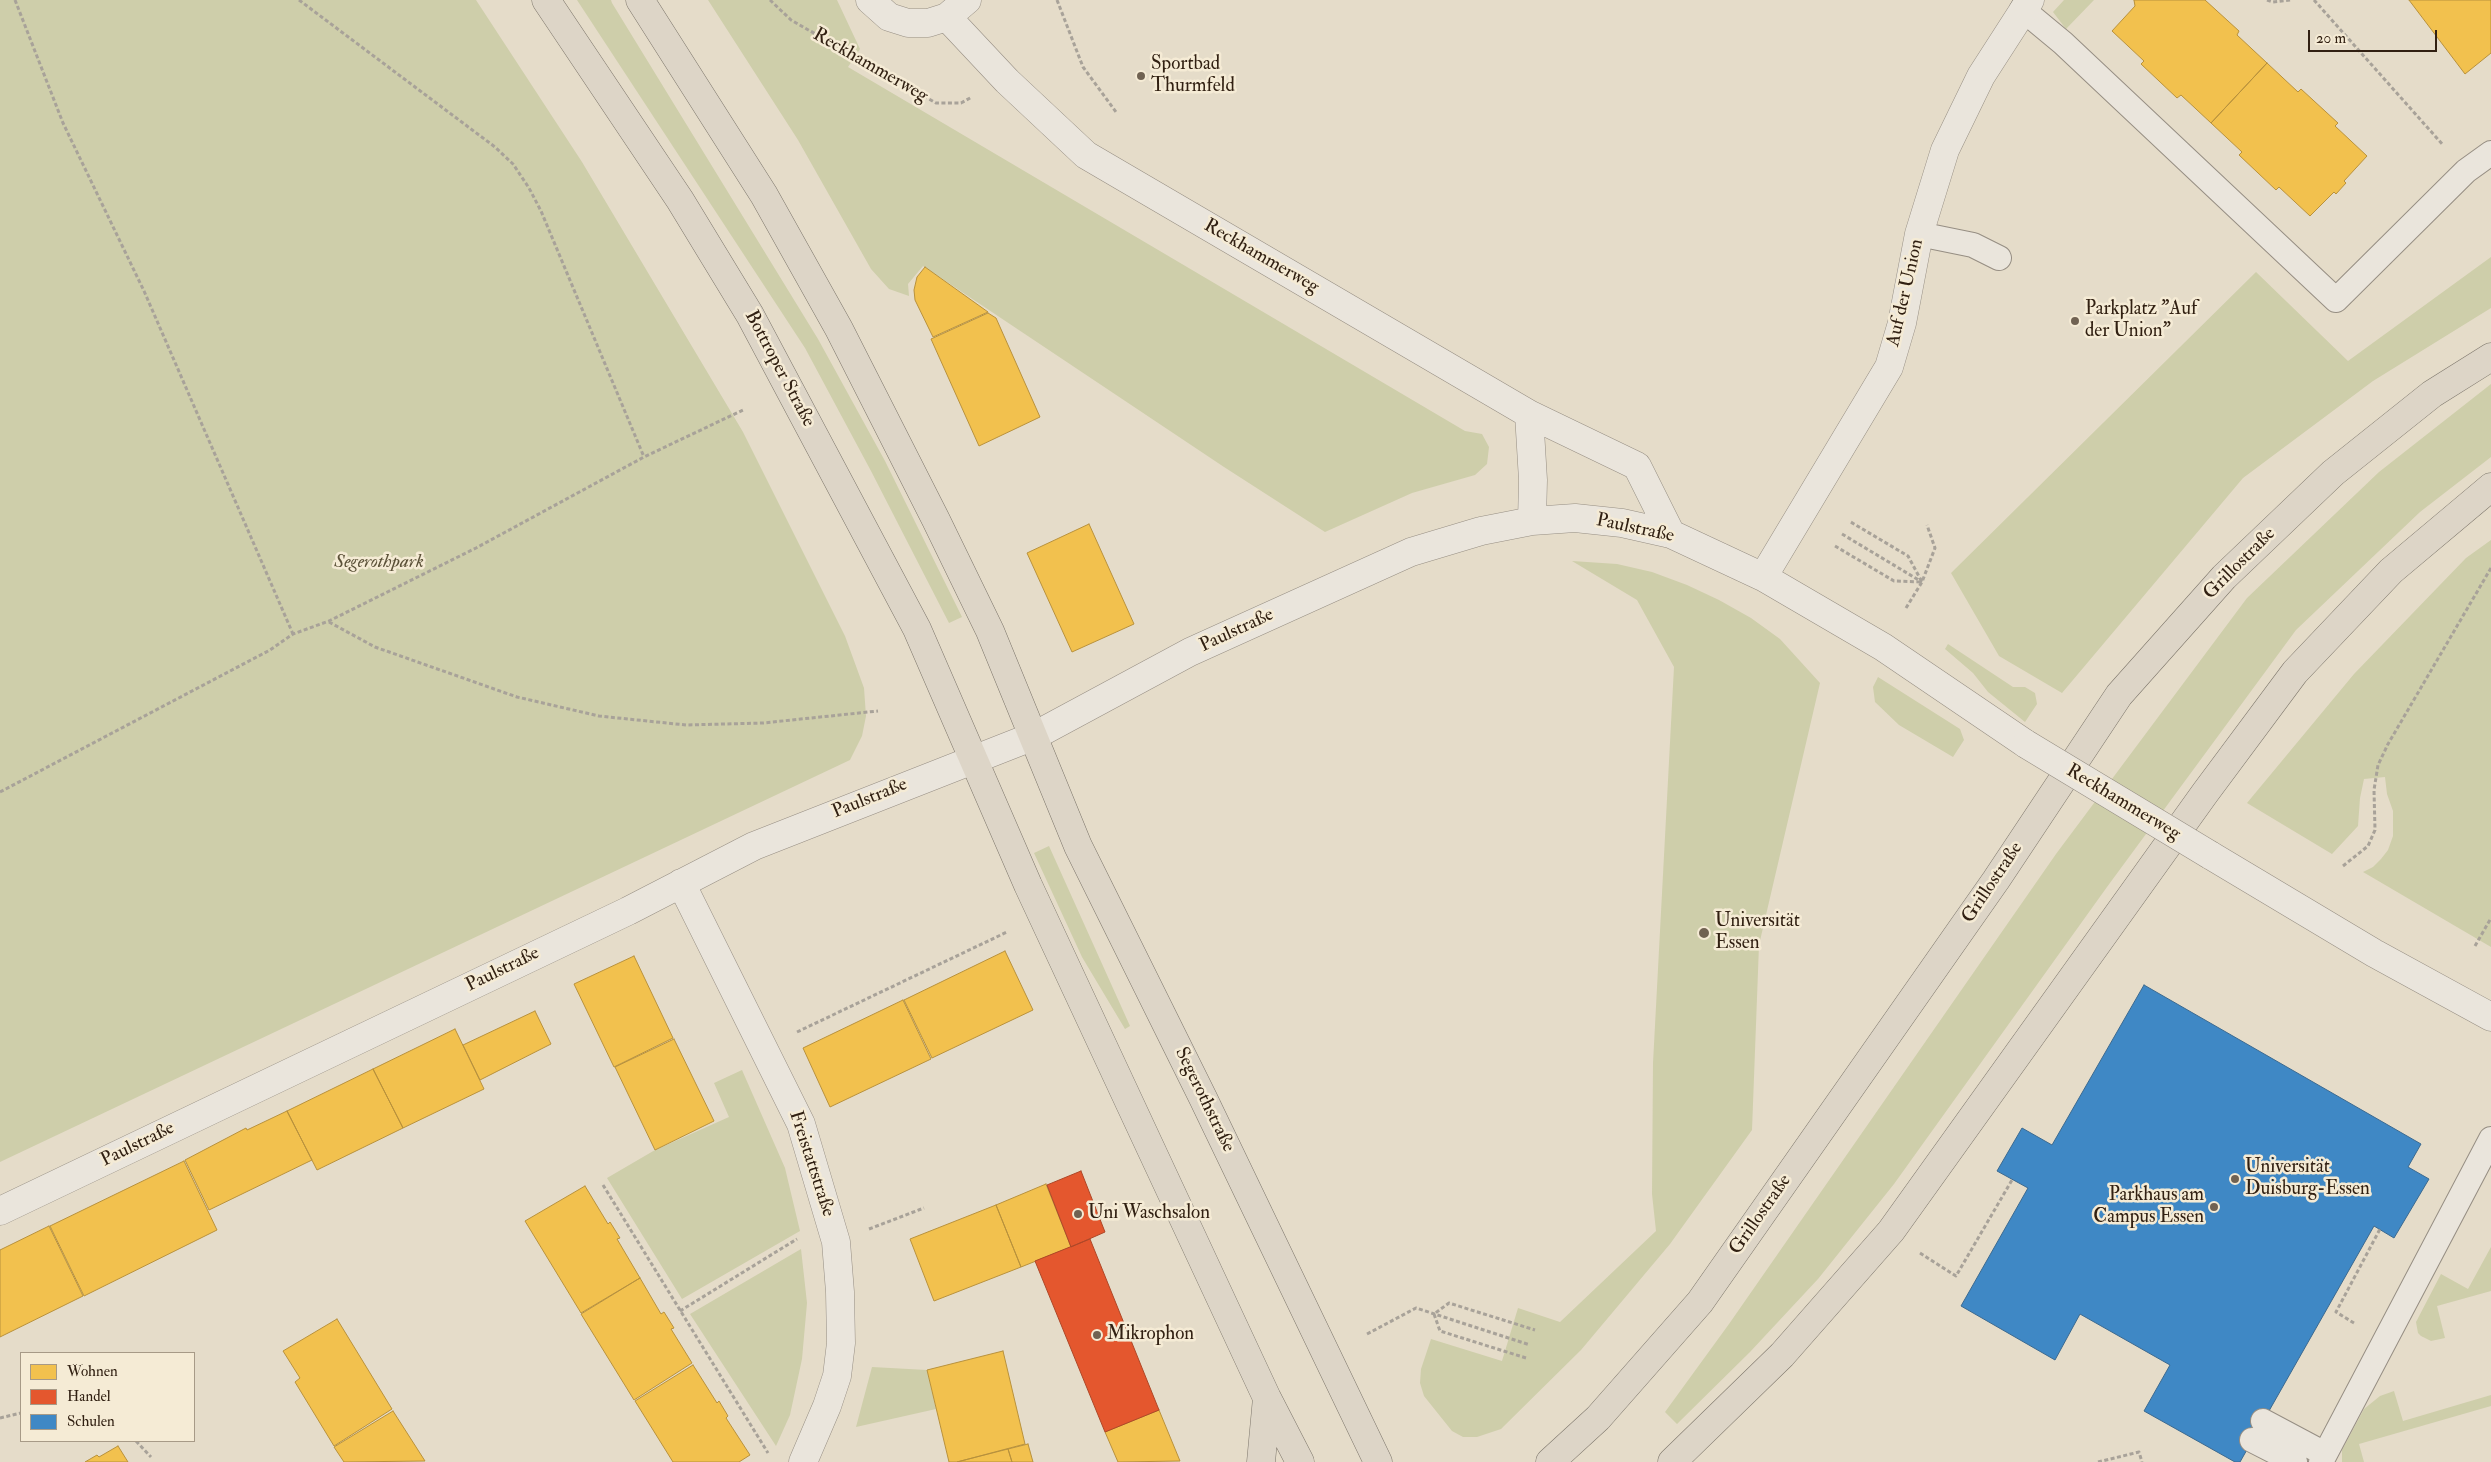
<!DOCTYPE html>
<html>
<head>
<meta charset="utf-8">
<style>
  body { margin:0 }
  #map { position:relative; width:2491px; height:1462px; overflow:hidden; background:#e5dcc9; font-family:"IM FELL Double Pica",serif }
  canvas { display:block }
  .legend { position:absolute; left:20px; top:1352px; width:175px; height:90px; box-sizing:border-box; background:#f5ebd5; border:1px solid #a79a87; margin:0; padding:6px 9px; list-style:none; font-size:15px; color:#312012 }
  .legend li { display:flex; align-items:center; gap:10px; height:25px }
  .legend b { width:25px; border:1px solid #a79a87 }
  .scale { position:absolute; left:2308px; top:30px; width:129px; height:22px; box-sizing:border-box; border:2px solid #312012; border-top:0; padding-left:6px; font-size:15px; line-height:18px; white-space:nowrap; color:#312012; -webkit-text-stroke:4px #f5ebd5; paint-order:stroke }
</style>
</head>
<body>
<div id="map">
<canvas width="2491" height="1462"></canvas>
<ul class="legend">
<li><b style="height:14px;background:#f2c14e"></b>Wohnen</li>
<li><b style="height:14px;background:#e4572e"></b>Handel</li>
<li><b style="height:14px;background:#3f88c5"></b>Schulen</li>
</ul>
<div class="scale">20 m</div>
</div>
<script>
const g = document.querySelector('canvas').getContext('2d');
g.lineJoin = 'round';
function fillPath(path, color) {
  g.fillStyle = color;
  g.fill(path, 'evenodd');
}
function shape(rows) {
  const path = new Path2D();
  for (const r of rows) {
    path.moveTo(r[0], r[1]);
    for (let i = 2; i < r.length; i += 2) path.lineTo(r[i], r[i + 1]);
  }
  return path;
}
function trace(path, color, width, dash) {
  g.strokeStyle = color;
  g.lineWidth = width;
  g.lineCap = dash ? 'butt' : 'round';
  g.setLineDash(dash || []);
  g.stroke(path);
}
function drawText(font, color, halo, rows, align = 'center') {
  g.font = font + ' "IM FELL Double Pica",serif';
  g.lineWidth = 5;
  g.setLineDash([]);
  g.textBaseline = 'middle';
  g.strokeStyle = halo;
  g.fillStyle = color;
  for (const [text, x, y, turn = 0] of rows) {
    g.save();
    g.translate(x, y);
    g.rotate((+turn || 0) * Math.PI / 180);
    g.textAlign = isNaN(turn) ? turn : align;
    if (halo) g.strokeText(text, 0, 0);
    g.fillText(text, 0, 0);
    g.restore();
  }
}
fillPath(shape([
  [0,0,476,0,582,162,743,432,845,636,864,688,866,716,862,736,850,760,0,1162],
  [577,0,611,0,612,3,818,339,885,461,962,617,949,623,871,471,805,348],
  [708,0,837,0,860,49,848,67,1465,431,1482,434,1489,447,1487,464,1475,475,1412,493,1325,532,1224,467,923,266,908,284,909,296,889,289,871,269,798,140],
  [2064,0,2094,0,2066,29,2053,12],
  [2491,257,2491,308,2373,381,2243,478,2062,693,1999,656,1951,573,2256,272,2348,361],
  [2491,384,2491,457,2420,512,2296,630,2107,887,1894,1184,1818,1279,1750,1352,1677,1424,1665,1412,1729,1324,2056,854,2247,598,2379,472],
  [2491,540,2491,947,2363,872,2373,867,2381,859,2388,850,2393,836,2393,811,2387,794,2385,777,2364,779,2360,798,2358,826,2332,854,2247,803,2354,674,2466,558],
  [1572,561,1617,564,1652,572,1687,585,1719,600,1751,618,1780,639,1820,683,1759,945,1752,1130,1670,1244,1581,1350,1501,1429,1477,1437,1463,1437,1452,1431,1424,1396,1420,1383,1421,1369,1431,1339,1502,1361,1518,1308,1560,1322,1656,1231,1652,1194,1653,1063,1674,667,1637,600],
  [1948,644,2013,687,2025,687,2035,693,2037,704,2025,722,1988,692,1973,673,1945,649],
  [1878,677,1960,729,1964,740,1953,757,1899,725,1875,702,1873,687],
  [1049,846,1130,1026,1125,1029,1082,957,1034,853],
  [742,1070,785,1168,800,1231,682,1299,607,1178,655,1150,729,1117,714,1083],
  [2491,1247,2491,1291,2437,1306,2445,1338,2431,1341,2421,1336,2418,1333,2416,1322,2441,1274,2468,1289],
  [801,1249,807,1303,802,1359,790,1415,776,1446,690,1314],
  [872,1367,927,1370,936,1409,856,1427],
  [2394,1391,2403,1421,2491,1395,2491,1406,2359,1444,2364,1462,2342,1462,2342,1450,2364,1409,2380,1396]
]), '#ceceaa');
const homes = shape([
  [2134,0,2205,0,2239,31,2237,35,2267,63,2211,123,2181,95,2177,98,2141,64,2144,61,2112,31,2135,6,2134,0],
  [2409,0,2491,0,2491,53,2465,74,2409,0],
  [2267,63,2298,92,2301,89,2338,123,2335,126,2367,156,2344,181,2346,183,2336,194,2334,192,2310,216,2279,187,2276,190,2239,155,2242,152,2211,123,2267,63],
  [925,267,988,312,933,337,915,300,914,290,917,277,925,267],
  [988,313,996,318,1040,417,979,446,931,339,988,313],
  [1089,524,1134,624,1072,652,1027,553,1089,524],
  [1005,951,1033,1010,932,1058,904,1000,1005,951],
  [634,956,673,1038,614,1067,574,984,634,956],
  [903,1000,931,1059,830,1107,803,1048,903,1000],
  [535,1011,551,1044,480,1080,463,1045,535,1011],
  [455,1029,484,1089,403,1128,373,1069,455,1029],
  [674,1039,714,1121,655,1150,615,1067,674,1039],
  [373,1069,403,1128,317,1170,287,1111,373,1069],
  [287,1111,312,1160,209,1210,185,1160,246,1128,247,1130,287,1111],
  [184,1161,217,1230,84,1296,50,1226,184,1161],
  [1046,1184,1071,1247,1021,1267,996,1205,1046,1184],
  [585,1186,608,1224,610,1222,620,1238,617,1239,640,1278,581,1313,525,1221,585,1186],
  [996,1205,1021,1267,934,1301,910,1239,996,1205],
  [49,1226,83,1296,0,1337,0,1250,49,1226],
  [640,1278,661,1314,664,1312,674,1328,671,1329,692,1363,634,1400,581,1314,640,1278],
  [337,1319,392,1409,334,1446,295,1382,300,1378,283,1351,337,1319],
  [1003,1351,1025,1444,957,1462,949,1462,927,1370,1003,1351],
  [693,1365,717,1403,719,1401,728,1416,726,1418,750,1455,739,1462,673,1462,635,1401,693,1365],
  [1159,1410,1180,1461,1118,1462,1105,1432,1159,1410],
  [393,1411,425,1461,344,1462,334,1447,393,1411],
  [1028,1444,1033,1462,1012,1462,1008,1449,1028,1444],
  [118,1446,128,1462,85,1462,97,1455,99,1457,118,1446],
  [1008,1449,1012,1462,957,1462,1008,1449]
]);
fillPath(homes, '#f2c14e');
trace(homes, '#b8913c', 1);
const shops = shape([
  [1081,1171,1105,1232,1071,1247,1047,1185,1081,1171],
  [1090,1239,1159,1410,1105,1432,1035,1261,1090,1239]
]);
fillPath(shops, '#e4572e');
trace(shops, '#ae4626', 1);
const schools = shape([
  [2144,985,2421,1144,2408,1167,2429,1179,2394,1238,2374,1226,2240,1462,2235,1462,2144,1411,2170,1365,2080,1314,2055,1360,1961,1306,2028,1188,1997,1171,2022,1128,2052,1145,2144,985]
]);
fillPath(schools, '#3f88c5');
trace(schools, '#3b698f', 1);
const service = shape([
  [2022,9,2063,43,2336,300,2466,171,2491,153],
  [1919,234,1973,245,1999,258],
  [2263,1421,2325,1454],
  [2252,1440,2295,1462],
  [2321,1462,2491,1139]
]);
const minor = shape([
  [870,0,889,17,908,23,928,23,947,17,967,0],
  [947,17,1007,81,1086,155,1529,414,1637,466,1671,534],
  [1529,414,1533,480,1532,521],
  [1763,577,1889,367,1902,323,1919,234,1945,150,1981,76,2030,0],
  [2210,855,2374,953,2491,1017],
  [681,883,801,1124,836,1242,840,1292,841,1343,837,1376,827,1406,803,1462],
  [0,1211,628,911,754,846,1034,736,1190,652,1411,552,1481,531,1532,521,1575,518,1622,523,1671,534,1763,577,1883,647,2026,744]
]);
const primary = shape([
  [546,0,680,200,750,315,917,629,1028,885,1267,1398,1300,1462],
  [640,0,764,195,839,329,936,520,990,631,1078,846,1203,1098,1378,1462],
  [1261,1462,1267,1398],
  [1550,1462,1598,1418,1700,1302,1996,880,2119,695,2224,577,2333,473,2432,394,2491,357],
  [1672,1462,1782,1355,1891,1231,2205,793,2295,672,2391,571,2491,487]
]);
trace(service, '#968e83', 26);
trace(minor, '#968e83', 29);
trace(primary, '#7c756a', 29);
trace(shape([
  [15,0,63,123,144,291,293,634],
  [299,0,495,147,513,164,529,188,541,211,644,457],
  [770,0,791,20,936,103,961,103,972,97],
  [1057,0,1083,67,1116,112],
  [2267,0,2273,2,2291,0],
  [2314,0,2443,145],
  [1842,534,1922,582],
  [1835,546,1894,581,1922,582,1908,556,1849,521],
  [1906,608,1922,582,1935,548,1927,525],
  [329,622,375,647,517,697,599,716,686,725,763,723,878,711],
  [0,792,270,650,293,634,329,621,476,548,644,457,743,410],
  [2343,866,2368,846,2375,830,2374,790,2378,765,2388,744,2491,568],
  [2475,946,2491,918],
  [797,1032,1007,932],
  [603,1185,768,1453],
  [869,1229,924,1208],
  [1920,1253,1956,1276,2012,1180],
  [680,1311,797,1239],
  [2354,1323,2336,1312,2380,1229],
  [1367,1334,1416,1308,1530,1345],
  [1526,1358,1440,1331,1434,1314,1449,1303,1535,1330],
  [0,1418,21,1413],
  [136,1441,151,1457],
  [2098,1462,2139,1452,2142,1462]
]), '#a8a299', 3, [4, 2.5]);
trace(service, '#eae5dc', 24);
trace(minor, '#eae5dc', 28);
trace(primary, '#ddd5c7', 28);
const minorBridge = shape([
  [2026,744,2210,855]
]);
trace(minorBridge, '#968e83', 29, []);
trace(minorBridge, '#eae5dc', 28);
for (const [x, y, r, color] of [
  [1141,76,5,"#706252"],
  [2075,321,5,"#706252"],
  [1704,933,6,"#706252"],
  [2235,1179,5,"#706252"],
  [2214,1207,5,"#706252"],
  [1078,1214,5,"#706252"],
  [1097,1335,5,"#706252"]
]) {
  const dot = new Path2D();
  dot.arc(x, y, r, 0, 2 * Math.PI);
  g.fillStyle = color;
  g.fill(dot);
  trace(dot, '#f5ebd5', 2);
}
drawText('19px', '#312012', '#f5ebd5', [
  ["Sportbad",1151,65],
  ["Thurmfeld",1151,87],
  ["Parkplatz \"Auf",2085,310],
  ["der Union\"",2085,332],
  ["Universität",1715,922],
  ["Essen",1715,944],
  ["Universität",2245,1168],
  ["Duisburg-Essen",2245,1190],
  ["Parkhaus am",2204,1196,"right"],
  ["Campus Essen",2204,1218,"right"],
  ["Uni Waschsalon",1088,1214],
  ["Mikrophon",1107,1335]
], 'left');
drawText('19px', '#312012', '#f5ebd5', [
  ["Reckhammerweg",870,66,30],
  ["Reckhammerweg",1261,257,30],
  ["Auf der Union",1906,293,-77],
  ["Bottroper Straße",779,369,62],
  ["Paulstraße",1635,529,12],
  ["Grillostraße",2240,564,-45],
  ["Paulstraße",1237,631,-25],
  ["Paulstraße",870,799,-22],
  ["Reckhammerweg",2123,803,31],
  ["Grillostraße",1993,883,-56],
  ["Paulstraße",503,970,-26],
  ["Segerothstraße",1204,1100,64],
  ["Paulstraße",138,1145,-26],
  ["Freistattstraße",811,1164,72],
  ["Grillostraße",1761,1215,-55]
]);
drawText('italic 19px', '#5b5138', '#f5ebd5', [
  ["Segerothpark",379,563]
]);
</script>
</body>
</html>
